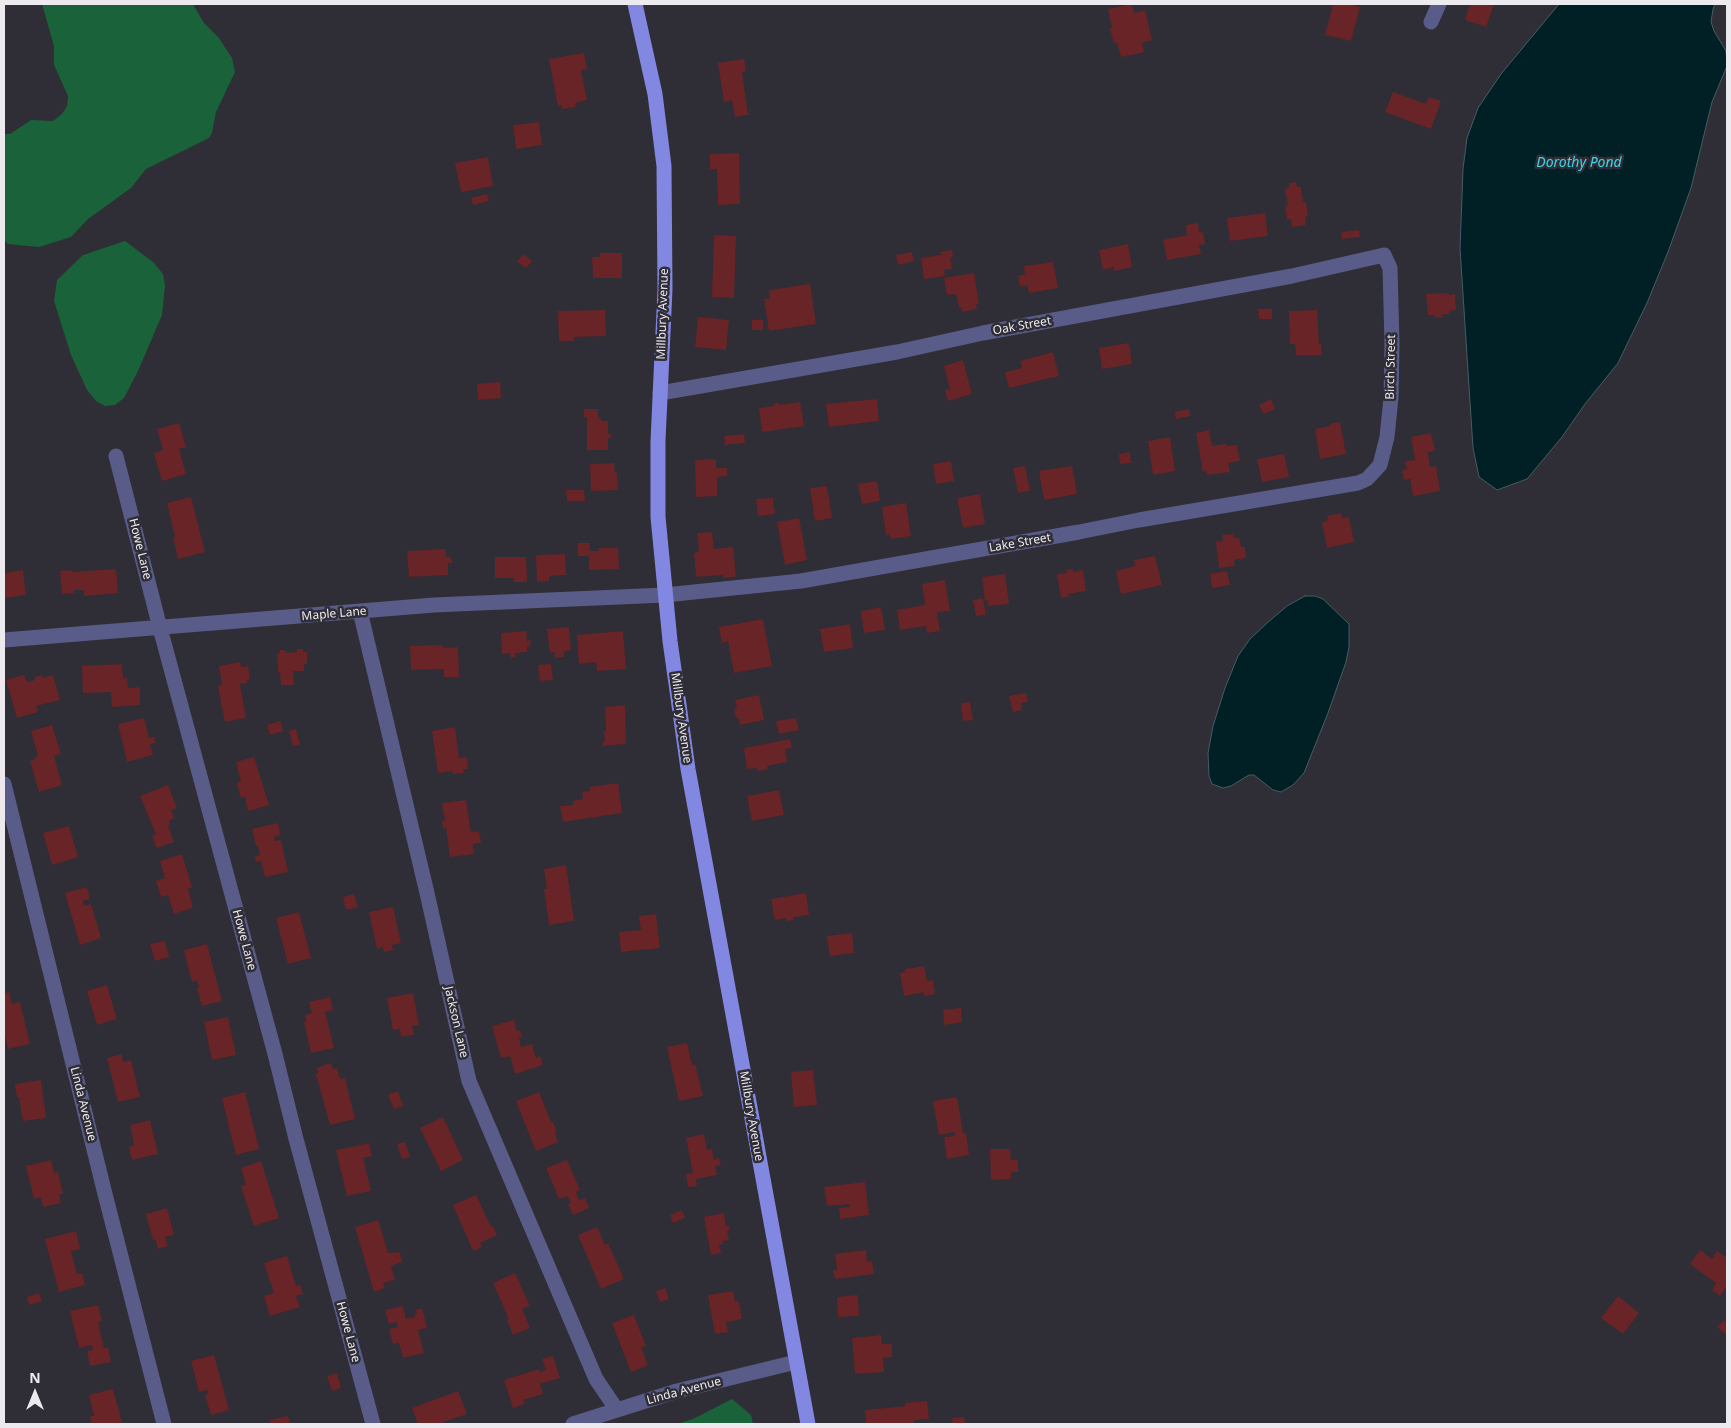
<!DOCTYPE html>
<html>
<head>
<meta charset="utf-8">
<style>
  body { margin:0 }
  #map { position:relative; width:1731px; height:1428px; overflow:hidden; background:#2f2d35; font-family:"Noto Sans",sans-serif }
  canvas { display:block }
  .frame { position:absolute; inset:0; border:5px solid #eceaef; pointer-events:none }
  .north { position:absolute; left:10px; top:1368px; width:50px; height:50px; -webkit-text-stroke:4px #2f2d35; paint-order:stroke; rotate:0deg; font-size:14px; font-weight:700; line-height:20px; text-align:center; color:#eceaef }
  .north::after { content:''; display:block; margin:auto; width:18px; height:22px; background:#eceaef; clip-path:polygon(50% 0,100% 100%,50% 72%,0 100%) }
</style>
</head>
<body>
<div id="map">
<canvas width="1731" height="1428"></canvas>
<div class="frame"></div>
<div class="north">N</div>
</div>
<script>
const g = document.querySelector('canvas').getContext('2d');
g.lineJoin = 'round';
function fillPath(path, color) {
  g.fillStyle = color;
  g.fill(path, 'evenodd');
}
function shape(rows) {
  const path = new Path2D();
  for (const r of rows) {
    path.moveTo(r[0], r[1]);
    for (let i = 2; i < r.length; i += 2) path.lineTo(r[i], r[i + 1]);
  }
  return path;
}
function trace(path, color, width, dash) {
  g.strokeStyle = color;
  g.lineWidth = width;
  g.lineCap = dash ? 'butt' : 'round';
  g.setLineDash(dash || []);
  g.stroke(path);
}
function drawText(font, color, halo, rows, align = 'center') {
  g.font = font + ' "Noto Sans",sans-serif';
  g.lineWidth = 5;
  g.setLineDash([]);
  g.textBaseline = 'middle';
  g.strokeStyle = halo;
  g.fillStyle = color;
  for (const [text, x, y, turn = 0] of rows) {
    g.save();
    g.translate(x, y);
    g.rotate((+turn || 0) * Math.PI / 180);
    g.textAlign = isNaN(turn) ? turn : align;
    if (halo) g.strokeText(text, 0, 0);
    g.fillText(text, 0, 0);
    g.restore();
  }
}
fillPath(shape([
  [42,4,193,4,204,23,219,38,232,58,235,72,216,112,212,133,209,138,146,169,131,188,88,219,71,237,39,247,8,244,4,240,4,134,10,134,31,120,53,121,62,114,67,106,68,96,54,65,54,46],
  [125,241,153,262,163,274,165,286,162,315,138,371,124,398,115,405,105,406,96,401,87,390,71,355,54,301,57,280,83,255],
  [732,1399,751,1415,753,1424,677,1424,693,1419]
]), '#1a6239');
const water = shape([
  [1559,4,1715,4,1713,9,1711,22,1714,31,1726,51,1727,66,1712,102,1691,188,1668,252,1647,303,1618,363,1585,404,1562,437,1527,479,1497,490,1479,477,1473,448,1460,248,1463,169,1467,138,1478,108,1501,74,1559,4],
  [1305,596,1315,596,1323,599,1349,624,1349,647,1346,662,1328,713,1304,773,1293,785,1281,792,1273,790,1254,775,1249,775,1231,786,1223,788,1212,784,1209,776,1208,753,1213,726,1225,688,1238,656,1250,639,1267,623,1287,606,1305,596]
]);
fillPath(water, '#002025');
trace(water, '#475d62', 1);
fillPath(shape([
  [1132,4,1134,13,1145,10,1152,40,1142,43,1144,52,1121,57,1117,43,1114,44,1110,28,1112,27,1108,9],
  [1333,4,1349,4,1360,7,1351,41,1325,35],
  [1470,4,1494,5,1486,27,1465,20],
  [584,53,587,69,581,70,587,100,575,103,576,107,562,109,561,105,558,106,549,59],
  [744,59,746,71,742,72,748,115,735,117,732,100,724,102,718,63],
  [1393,92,1426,104,1429,97,1441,101,1431,129,1385,112],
  [539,122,542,145,516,149,513,125],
  [739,153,740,204,718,205,717,169,710,169,710,154],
  [488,157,493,186,461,192,455,163],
  [1296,182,1297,187,1301,187,1303,202,1306,202,1308,216,1305,217,1306,225,1292,227,1291,219,1287,220,1285,206,1288,205,1285,189,1289,188,1289,183],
  [487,194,489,201,473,205,471,198],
  [1265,213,1268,236,1230,241,1227,218],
  [1198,223,1199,233,1203,232,1205,244,1199,245,1201,254,1167,260,1163,240,1187,235,1186,225],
  [1359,230,1360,237,1342,239,1341,232],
  [714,235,736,236,734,298,712,297],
  [1128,244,1132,267,1114,271,1114,267,1103,270,1099,250],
  [952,250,953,257,950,258,952,269,944,270,945,276,924,279,921,258,941,255,940,252],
  [912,252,914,261,898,265,896,255],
  [600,253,622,253,622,278,593,278,592,257,600,257],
  [523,254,532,261,526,268,517,262],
  [1053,262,1058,288,1029,293,1027,285,1020,287,1018,276,1025,274,1024,266],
  [974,273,979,304,976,304,977,309,962,312,961,307,959,307,956,294,947,295,944,278],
  [810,284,816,324,769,331,764,299,770,299,769,290],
  [1448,293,1449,295,1455,294,1456,310,1449,311,1449,314,1442,314,1443,317,1435,318,1435,315,1428,315,1426,294],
  [1258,309,1272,309,1272,319,1259,319],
  [605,310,606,336,574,337,574,341,559,341,558,311],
  [1317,310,1319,344,1321,344,1322,355,1296,355,1295,344,1290,344,1289,311],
  [698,317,729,320,726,350,695,347],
  [752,320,763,320,763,330,752,330],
  [1129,343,1132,364,1102,369,1099,348],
  [1053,352,1059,376,1009,388,1005,372,1022,368,1020,361],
  [963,360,972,394,948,401,945,390,950,389,944,366],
  [500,382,501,398,478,400,477,384],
  [877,399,879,421,829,427,826,404],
  [1271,399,1275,409,1264,414,1259,405],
  [800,402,804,426,762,432,759,408,774,406,773,404,779,403,779,405],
  [584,409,598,409,598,418,601,418,601,421,608,421,608,434,611,434,611,438,608,438,608,450,587,450,587,417,584,417],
  [1189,409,1190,416,1176,419,1175,412],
  [1340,422,1346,454,1320,459,1315,429,1330,426,1329,424],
  [179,423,186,447,179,449,186,474,162,481,154,453,163,450,157,429],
  [1209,430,1212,446,1226,444,1226,446,1237,445,1240,461,1228,463,1230,472,1207,475,1206,471,1203,472,1196,433],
  [1431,433,1435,451,1428,452,1430,467,1436,466,1440,491,1413,496,1410,479,1404,480,1402,470,1407,469,1405,461,1415,460,1411,437],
  [744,434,745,443,725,445,724,436],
  [1170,437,1175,471,1153,475,1148,441],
  [1130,452,1131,463,1120,464,1119,454],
  [1284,454,1289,477,1262,482,1257,459],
  [716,459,716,468,727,468,727,476,717,477,717,496,696,497,695,460],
  [951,461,954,481,936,484,933,464],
  [614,463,615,473,617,473,618,490,591,491,590,464],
  [1025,466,1030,491,1018,493,1013,468],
  [1072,466,1077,494,1044,500,1039,471],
  [877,481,880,501,862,504,858,484],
  [827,486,832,518,815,521,810,488],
  [566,490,584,490,585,501,567,501],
  [980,494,985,524,963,528,957,498],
  [191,497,205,552,178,559,173,537,175,537,167,503],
  [773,498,775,514,758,516,756,499],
  [906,503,911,536,891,539,890,534,886,535,882,507],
  [1341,513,1342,518,1349,517,1354,542,1327,548,1322,522,1328,521,1327,516],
  [799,518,807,560,785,565,777,522],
  [712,532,714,549,733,547,736,577,723,578,723,575,696,577,694,553,699,552,697,533],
  [1233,534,1234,538,1239,538,1241,547,1245,547,1246,558,1234,560,1235,566,1219,568,1216,542,1223,541,1222,535],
  [578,543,590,543,590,551,599,551,599,548,618,548,619,569,589,570,589,556,578,556],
  [446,549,446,557,451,557,452,563,448,563,448,575,409,577,407,551],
  [565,554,566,575,549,576,549,581,537,582,536,555],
  [1155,556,1162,585,1121,594,1116,571,1135,566,1134,560],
  [495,557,526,557,527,582,514,582,514,578,495,578],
  [116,569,118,593,84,596,84,590,74,590,74,593,62,594,60,571,72,570,72,572],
  [1073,569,1073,572,1083,570,1086,591,1068,594,1069,597,1061,598,1057,574,1067,573,1066,570],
  [23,570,26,595,4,598,4,573],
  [1227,571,1230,585,1212,588,1210,574],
  [1005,574,1009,604,988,606,988,600,985,601,982,577],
  [945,580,950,611,937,612,940,631,927,633,926,626,900,630,897,610,925,605,922,584],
  [983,598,986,615,976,616,973,600],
  [881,607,885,630,864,633,861,611],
  [763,619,772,666,734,673,728,641,722,643,719,627],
  [850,624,853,648,824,652,820,629],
  [569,627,571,650,564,651,564,657,555,658,555,652,550,653,547,629],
  [526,631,527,641,530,640,531,645,527,646,527,652,515,653,516,657,511,658,510,653,502,654,501,633],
  [623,631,626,669,597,671,596,662,579,664,577,635],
  [443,645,444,648,458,647,459,677,444,677,444,669,411,670,410,646],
  [297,649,303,649,303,652,307,652,307,664,304,664,304,671,293,671,294,685,281,685,280,672,278,672,277,653,280,653,280,650,286,650,286,653,297,652],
  [240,662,241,667,248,666,250,679,247,680,247,683,240,684,246,718,225,722,218,686,222,685,219,666],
  [122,664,123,679,127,678,128,688,140,687,140,705,112,707,111,692,83,693,82,666],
  [551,664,553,680,540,681,538,665],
  [24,675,27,682,35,680,35,677,42,675,43,678,53,675,60,700,36,706,38,712,17,718,6,680],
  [1026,693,1028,702,1021,703,1022,710,1013,712,1009,696],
  [759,695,764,720,740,725,739,718,736,718,734,709,737,708,735,700],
  [970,702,973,720,963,721,961,703],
  [625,705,626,744,603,746,602,742,605,741,604,731,606,731,605,707],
  [144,718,149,738,154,737,156,743,150,744,153,755,127,762,118,724],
  [796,718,799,730,779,734,776,721],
  [280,721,283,731,270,735,267,725],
  [52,725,61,754,54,756,62,785,39,792,30,761,35,759,35,757,38,756,31,731],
  [455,727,459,758,467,757,468,769,463,769,464,773,453,774,452,771,438,773,432,731],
  [296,729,300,745,293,746,289,731],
  [790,739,792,748,785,749,787,762,767,766,768,769,758,771,757,768,747,769,744,748],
  [254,757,269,805,248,811,245,797,241,798,237,783,241,782,236,762],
  [618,783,622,813,563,822,560,806,573,805,573,801,583,799,582,792,590,791,590,787],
  [168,785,177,808,171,810,174,818,169,821,170,825,168,826,174,842,157,848,152,836,156,834,140,796],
  [779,790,784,815,752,821,747,796],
  [466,800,471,832,479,831,481,843,473,844,474,854,450,857,446,828,443,828,442,821,445,821,442,803],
  [278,823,280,835,274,837,275,841,281,840,288,872,265,877,261,861,256,862,255,856,260,855,258,846,256,846,252,829],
  [69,826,78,857,52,865,43,833],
  [182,854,192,887,188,889,193,908,174,914,168,895,161,897,156,881,165,878,160,861],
  [566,865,574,921,549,925,544,889,547,889,544,869],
  [87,887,90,899,83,901,84,906,91,904,101,938,80,945,65,893],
  [806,893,809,915,793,917,794,920,787,921,786,918,775,920,771,899],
  [354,894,358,907,346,910,343,897],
  [393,907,401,943,392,945,393,950,384,952,383,947,377,949,369,912],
  [299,912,311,958,288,964,276,918],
  [656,914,660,948,621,952,619,932,641,930,639,916],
  [852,933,854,953,830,956,827,936],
  [165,941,169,957,155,961,150,944],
  [207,944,222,1001,202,1006,197,988,199,987,197,980,192,982,184,950],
  [924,966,927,981,933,980,935,994,924,996,924,992,904,996,900,973,905,972,905,969],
  [107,985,117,1019,97,1025,87,991],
  [9,992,12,1004,20,1002,30,1044,8,1049,4,1031,4,993],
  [413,993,419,1025,412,1026,414,1035,401,1037,400,1029,393,1030,387,998],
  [330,997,333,1010,325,1012,334,1048,311,1053,304,1022,306,1022,305,1015,312,1013,309,1002],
  [961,1008,962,1022,944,1025,943,1010],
  [228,1017,236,1055,212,1060,204,1022],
  [514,1020,517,1031,520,1030,522,1037,519,1038,521,1047,532,1044,536,1058,540,1056,543,1065,515,1074,510,1056,501,1058,492,1026],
  [687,1043,692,1065,695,1064,703,1096,679,1101,667,1047],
  [122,1054,123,1062,131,1060,140,1097,118,1102,107,1058],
  [331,1063,333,1069,337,1068,340,1079,345,1078,355,1119,330,1125,316,1074,318,1073,317,1068],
  [813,1070,817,1105,794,1107,791,1072],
  [41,1080,46,1118,23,1121,19,1097,17,1098,15,1084],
  [398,1091,403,1106,394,1109,388,1095],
  [245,1092,259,1149,236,1155,222,1098],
  [539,1092,551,1122,553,1122,557,1132,555,1133,558,1142,536,1151,516,1101],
  [957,1097,963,1133,966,1133,969,1155,947,1159,944,1137,955,1136,955,1132,939,1135,933,1101],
  [443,1117,463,1160,441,1171,420,1128],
  [150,1120,158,1154,132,1160,129,1147,134,1145,130,1125],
  [704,1134,707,1150,712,1149,714,1160,719,1158,721,1165,715,1166,717,1175,696,1179,697,1186,688,1187,686,1174,693,1173,686,1138],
  [405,1142,410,1157,402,1159,397,1144],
  [369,1143,372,1156,363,1158,371,1191,347,1196,336,1150],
  [990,1149,1010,1149,1011,1160,1018,1160,1018,1172,1011,1172,1011,1179,991,1180],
  [51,1160,54,1173,58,1172,63,1194,59,1194,61,1203,43,1207,41,1197,34,1199,26,1166],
  [567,1160,580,1190,576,1192,579,1200,585,1198,589,1208,573,1215,568,1204,571,1203,567,1196,559,1199,546,1168],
  [261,1161,279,1218,254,1226,241,1186,246,1185,241,1168],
  [865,1182,869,1215,840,1219,839,1208,850,1207,849,1204,827,1206,824,1187],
  [476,1195,491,1227,493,1226,497,1235,480,1243,482,1247,473,1251,453,1205],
  [167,1208,174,1235,165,1237,168,1246,158,1249,156,1240,153,1240,146,1214],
  [682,1210,685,1218,673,1223,670,1215],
  [724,1213,726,1226,729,1226,730,1230,727,1231,729,1240,722,1241,723,1244,719,1245,721,1253,711,1255,704,1217],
  [378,1220,388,1253,400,1252,402,1262,391,1266,395,1280,383,1283,385,1288,374,1292,355,1227],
  [597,1227,605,1245,608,1243,624,1279,601,1289,578,1235],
  [76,1231,80,1249,71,1251,77,1274,82,1273,85,1285,59,1292,45,1239],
  [866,1250,867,1262,872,1261,874,1274,835,1279,833,1270,837,1270,835,1254],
  [1700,1250,1712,1259,1717,1251,1727,1258,1727,1286,1720,1296,1712,1290,1716,1283,1690,1264],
  [287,1256,296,1286,300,1285,303,1294,296,1296,300,1307,270,1316,264,1296,274,1293,264,1263],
  [515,1273,530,1306,522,1309,530,1328,513,1335,507,1320,509,1319,493,1283],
  [665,1288,669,1299,660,1302,656,1291],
  [733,1291,735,1302,739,1302,742,1319,726,1322,728,1332,715,1334,708,1295],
  [39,1293,42,1301,29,1305,27,1297],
  [858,1295,859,1316,838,1317,837,1297],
  [1618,1296,1639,1313,1623,1334,1601,1318],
  [98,1305,102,1321,98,1322,104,1348,108,1347,111,1362,90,1366,87,1351,93,1350,92,1345,79,1348,70,1311],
  [403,1306,406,1319,415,1317,414,1314,417,1314,416,1310,422,1308,427,1328,418,1330,424,1353,403,1358,399,1343,393,1344,389,1329,398,1327,397,1322,389,1324,385,1310],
  [634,1315,646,1346,641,1347,648,1365,631,1372,612,1323],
  [1724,1320,1727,1323,1727,1331,1725,1334,1717,1327],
  [881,1335,882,1344,892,1344,892,1357,883,1358,884,1372,855,1374,852,1338],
  [214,1355,229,1410,211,1415,205,1395,208,1394,207,1390,199,1392,191,1361],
  [553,1356,560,1378,540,1384,543,1394,523,1400,525,1404,513,1408,504,1380,539,1369,540,1372,546,1370,542,1359],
  [337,1373,341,1388,332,1391,327,1376],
  [113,1389,122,1422,119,1423,120,1424,111,1424,111,1423,105,1424,92,1424,90,1416,94,1416,89,1395],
  [458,1391,467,1414,438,1424,418,1424,412,1408],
  [927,1401,929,1419,914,1420,914,1424,866,1424,865,1410,906,1406,905,1403],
  [288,1416,290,1424,271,1424,270,1420],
  [964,1417,965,1424,953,1424,952,1418]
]), '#682426');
trace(shape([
  [1431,22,1439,4],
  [116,456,160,628,275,1054,296,1139,373,1424],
  [360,611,427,893,469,1081,596,1379,617,1410],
  [4,640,434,605,665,595,801,581,1079,532,1139,520,1358,483,1367,479,1380,465,1387,437,1391,398,1392,343,1390,268,1384,255,1292,276,983,333,897,352,660,393],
  [4,784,105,1194,164,1424],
  [573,1424,677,1391,796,1362]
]), '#595c88', 15);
trace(shape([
  [635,4,655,94,664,166,665,289,658,441,658,517,670,641,688,769,808,1424]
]), '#8287e2', 15);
drawText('12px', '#eceaef', '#2f2d35', [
  ["Millbury Avenue",663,314,-88],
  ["Oak Street",1022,326,-10],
  ["Birch Street",1391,367,-89],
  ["Lake Street",1020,543,-10],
  ["Howe Lane",140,549,76],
  ["Maple Lane",334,614,-5],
  ["Millbury Avenue",681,718,82],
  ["Howe Lane",244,940,75],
  ["Jackson Lane",456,1022,77],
  ["Linda Avenue",83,1104,76],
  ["Millbury Avenue",751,1116,80],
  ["Howe Lane",348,1332,75],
  ["Linda Avenue",684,1391,-15]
]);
drawText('italic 14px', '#3cd7ed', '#2f2d35', [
  ["Dorothy Pond",1579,163]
]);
</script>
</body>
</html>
